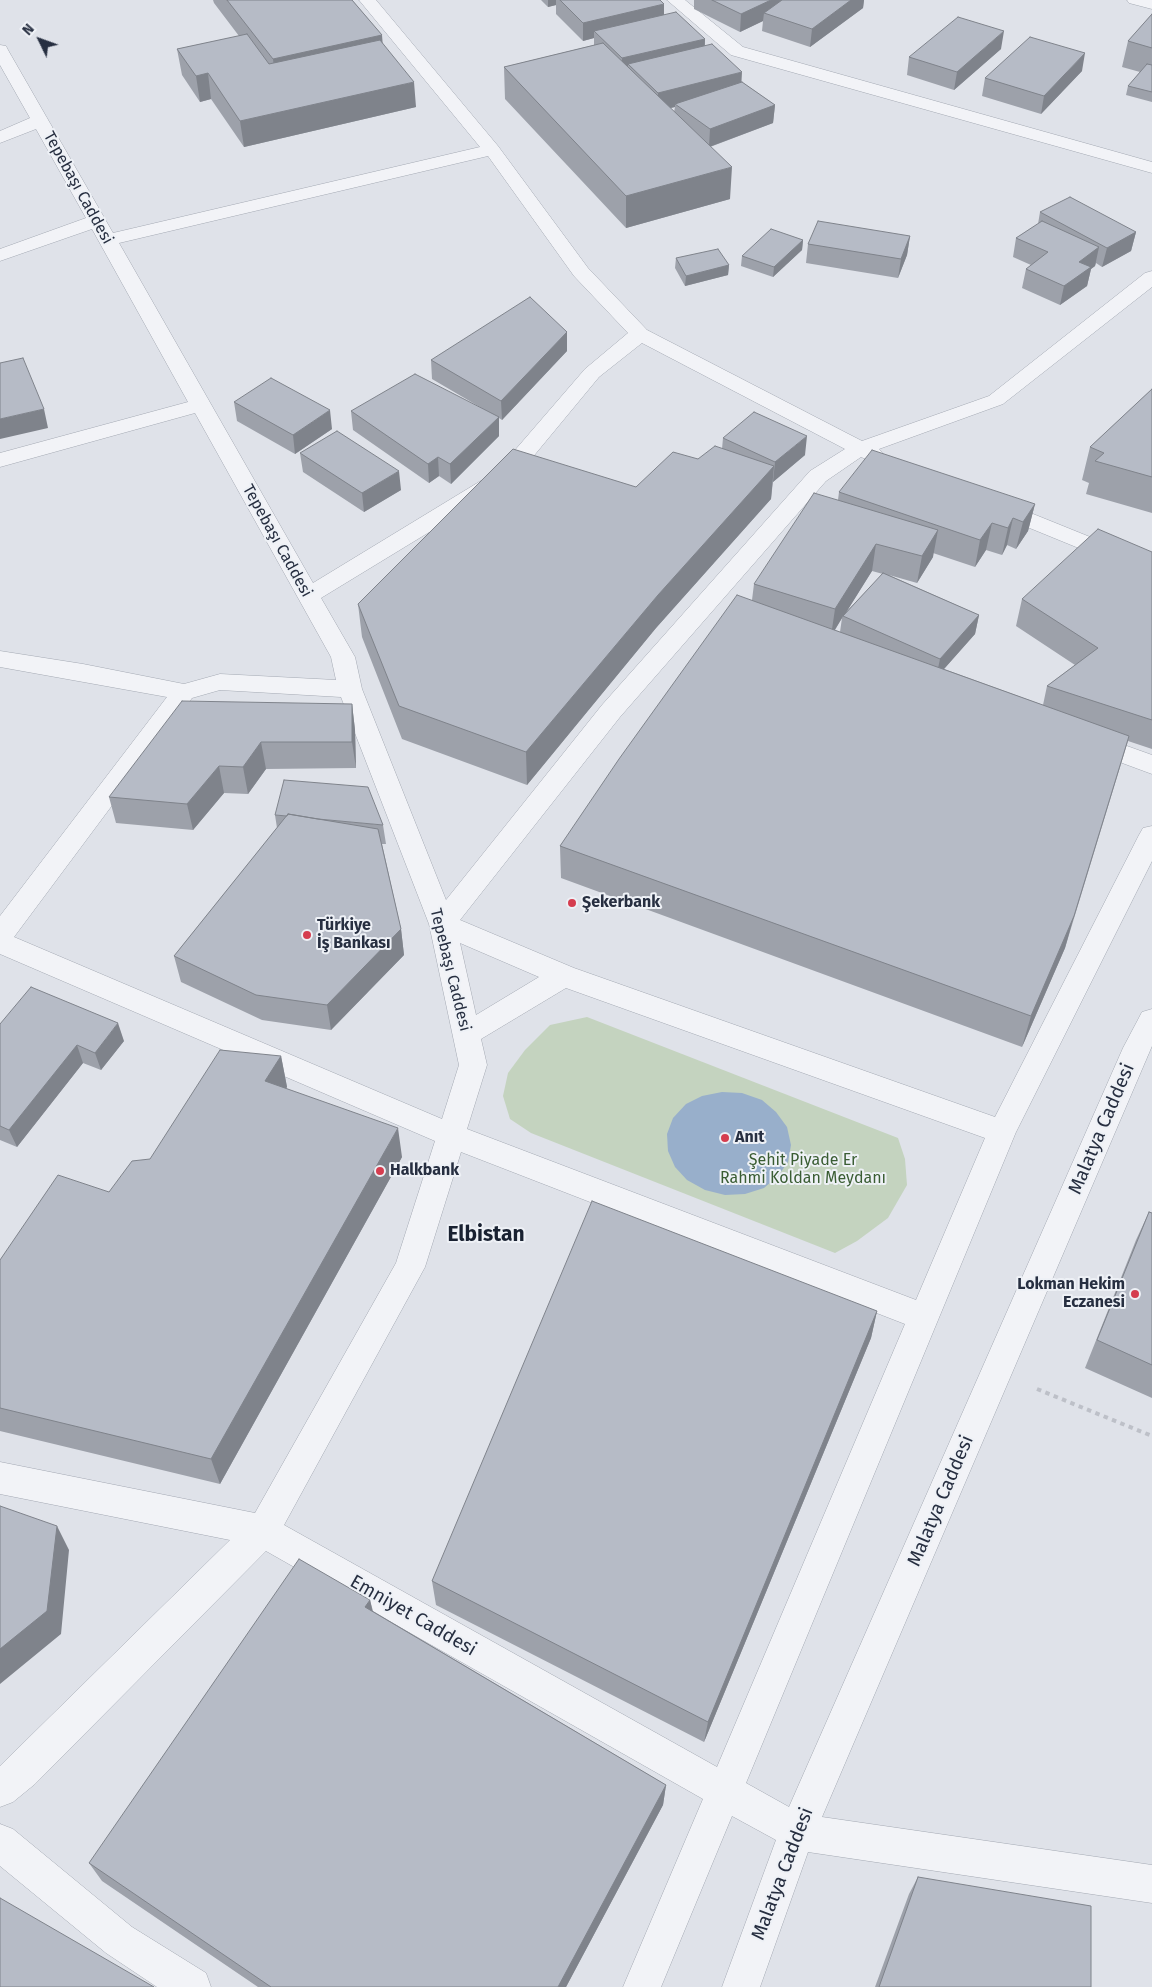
<!DOCTYPE html>
<html>
<head>
<meta charset="utf-8">
<style>
  body { margin:0 }
  #map { position:relative; width:1152px; height:1987px; overflow:hidden; background:#dfe2e9; font-family:"Fira Sans",sans-serif }
  canvas { display:block }
  .north { position:absolute; left:15px; top:15px; width:50px; height:50px; -webkit-text-stroke:4px #eef1f6; paint-order:stroke; rotate:312deg; font-size:14px; font-weight:700; line-height:20px; text-align:center; color:#272f41 }
  .north::after { content:''; display:block; margin:auto; width:18px; height:22px; background:#272f41; clip-path:polygon(50% 0,100% 100%,50% 72%,0 100%) }
</style>
</head>
<body>
<div id="map">
<canvas width="1152" height="1987"></canvas>
<div class="north">N</div>
</div>
<script>
const g = document.querySelector('canvas').getContext('2d');
g.lineJoin = 'round';
function fillPath(path, color) {
  g.fillStyle = color;
  g.fill(path, 'evenodd');
}
function shape(rows) {
  const path = new Path2D();
  for (const r of rows) {
    path.moveTo(r[0], r[1]);
    for (let i = 2; i < r.length; i += 2) path.lineTo(r[i], r[i + 1]);
  }
  return path;
}
function trace(path, color, width, dash) {
  g.strokeStyle = color;
  g.lineWidth = width;
  g.lineCap = dash ? 'butt' : 'round';
  g.setLineDash(dash || []);
  g.stroke(path);
}
function drawText(font, color, halo, rows, align = 'center') {
  g.font = font + ' "Fira Sans",sans-serif';
  g.lineWidth = 4;
  g.setLineDash([]);
  g.textBaseline = 'middle';
  g.strokeStyle = halo;
  g.fillStyle = color;
  for (const [text, x, y, turn = 0] of rows) {
    g.save();
    g.translate(x, y);
    g.rotate((+turn || 0) * Math.PI / 180);
    g.textAlign = isNaN(turn) ? turn : align;
    if (halo) g.strokeText(text, 0, 0);
    g.fillText(text, 0, 0);
    g.restore();
  }
}
fillPath(shape([
  [587,1017,898,1138,905,1159,907,1185,888,1218,857,1241,835,1253,531,1133,510,1119,503,1096,508,1073,525,1050,550,1025]
]), '#c4d3bf');
fillPath(shape([
  [722,1092,742,1093,762,1100,776,1112,787,1127,791,1145,788,1162,778,1176,764,1188,745,1194,725,1195,705,1190,687,1180,675,1167,668,1151,667,1134,673,1118,686,1104,702,1096]
]), '#98afcb');
const minor = shape([
  [359,0,376,0,498,146,588,268,647,330,862,441,989,396,1145,273,1152,271,1152,287,1003,404,879,449,884,455,881,460,873,462,861,457,826,481,620,717,460,920,574,968,995,1117,1139,835,1143,828,1152,826,1152,861,1016,1132,746,1783,789,1807,1123,1048,1142,1012,1152,1009,1152,1046,822,1817,1152,1865,1152,1903,808,1852,760,1987,722,1987,776,1840,732,1816,661,1987,623,1987,703,1799,266,1551,35,1784,13,1802,0,1807,0,1766,230,1540,0,1494,0,1462,255,1513,396,1263,435,1141,0,954,0,916,167,697,0,667,0,651,83,664,184,684,220,674,336,680,331,657,195,413,0,467,0,453,188,402,92,229,0,261,0,249,86,218,36,129,0,143,0,131,30,118,0,65,0,45,6,46,8,50,113,233,480,147,359,0],
  [488,156,574,276,628,333,585,369,497,471,313,583,119,243,488,156],
  [642,343,845,449,810,471,602,705,446,900,362,689,355,657,321,598,513,481,599,377,642,343],
  [220,690,341,697,429,924,459,1065,442,1119,14,937,192,698,220,690],
  [460,943,539,977,476,1015,460,943],
  [566,988,985,1138,916,1300,467,1129,487,1065,481,1039,566,988],
  [461,1152,905,1324,717,1767,284,1525,425,1267,461,1152],
  [667,0,685,0,743,47,1152,162,1152,173,731,55,667,0],
  [1127,0,1152,0,1152,9,1129,3,1127,0],
  [996,499,1152,562,1152,578,988,511,985,506,988,501,996,499],
  [1088,732,1152,755,1152,774,1079,747,1076,741,1079,735,1088,732],
  [0,1824,13,1829,132,1927,206,1973,211,1987,157,1987,106,1953,0,1866,0,1824]
]);
trace(minor, '#a4a9b3', 1);
trace(shape([
  [1037,1389,1152,1436]
]), '#bdc0c8', 4, [4.5, 4.5]);
fillPath(minor, '#f2f3f7');
fillPath(shape([
  [213,0,352,0,382,35,382,43,416,107,244,147,211,99,200,102,182,75,177,49,239,36,214,3],
  [541,0,660,0,664,15,705,39,705,46,742,82,775,105,773,123,710,147,730,199,626,228,505,99,504,67,594,45,594,38,583,41,556,14,556,5,548,7],
  [675,107,674,112,670,108],
  [694,0,864,0,863,8,810,47,762,31,763,21,740,32,694,9],
  [1152,14,1152,102,1126,95,1128,86,1140,72,1122,67,1128,41],
  [1001,49,954,90,907,75,909,57],
  [1082,71,1041,114,982,96,985,78],
  [1040,212,1136,232,1131,251,1102,267,1096,263,1095,266,1091,269,1087,286,1060,305,1022,288,1026,269,1031,265,1013,257,1016,238,1038,224],
  [910,236,907,255,898,278,806,263,808,244],
  [803,240,802,250,773,277,741,266,742,256],
  [676,258,729,265,728,275,685,286,675,268],
  [567,332,567,351,502,420,499,418,499,436,451,484,439,476,429,483,353,430,351,411,490,413,432,379,431,360],
  [1152,389,1152,513,1086,494,1089,483,1082,480,1090,447],
  [234,402,332,429,295,454,237,421],
  [723,438,805,455,773,482,773,481,771,499,656,628,527,785,402,739,362,637,358,604,636,487,722,449],
  [300,453,401,490,364,512,303,472],
  [839,492,1035,504,1028,531,1016,549,1007,545,1002,555,986,550,975,567,933,553,933,557,917,583,889,575,979,615,975,634,944,669,1043,705,1047,686,1075,665,1016,626,1022,599,1152,552,1152,749,1128,741,1065,948,1022,1047,561,878,560,846,752,600,754,584,838,500],
  [872,571,883,574,846,612],
  [842,618,840,632,835,630],
  [352,704,355,730,356,768,266,769,248,794,224,793,193,830,116,823,109,797],
  [275,815,383,825,386,844,382,844,401,929,404,955,331,1030,262,1020,181,982,174,956,277,828],
  [0,1024,124,1041,101,1070,83,1063,17,1147,0,1140],
  [281,1056,287,1087,286,1088,402,1157,220,1484,0,1431,0,1260,109,1192,150,1159],
  [1149,1212,1152,1213,1152,1398,1085,1368,1136,1240],
  [877,1311,871,1338,704,1742,436,1605,432,1581],
  [370,1600,373,1611,666,1785,663,1805,566,1987,258,1987,102,1881,89,1863],
  [918,1877,1091,1987,875,1987,909,1894]
]), '#9da1aa');
fillPath(shape([
  [548,0,556,0,556,5,548,7],
  [771,0,792,0,764,13,763,21,740,32,741,14],
  [851,0,864,0,863,8,810,47,812,29],
  [664,4,664,22,594,31,594,38,583,41,583,23],
  [1004,31,1001,49,954,90,957,72],
  [382,35,384,60,276,85,273,59],
  [705,39,704,57,628,64,628,75,621,76,622,58],
  [1085,53,1082,71,1041,114,1044,96],
  [742,72,741,90,675,104,675,107,657,111,658,93],
  [208,73,211,99,200,102,196,76],
  [414,82,416,107,244,147,240,121],
  [775,105,773,123,709,147,710,129],
  [732,167,730,199,626,228,626,196],
  [1136,232,1131,251,1102,267,1107,248],
  [910,236,907,255,898,278,901,259],
  [803,240,802,250,773,277,774,267],
  [1099,247,1095,266,1091,269,1087,286,1060,305,1064,286,1079,262],
  [729,265,728,275,685,286,686,276],
  [567,332,567,351,502,420,501,401],
  [44,409,48,428,0,439,0,419],
  [330,410,332,429,295,454,293,435],
  [499,417,499,436,451,484,450,464],
  [807,436,805,455,773,482,775,462],
  [438,457,439,476,429,483,428,464],
  [774,466,771,499,656,628,527,785,526,752,658,595],
  [399,471,401,490,364,512,362,493],
  [1035,504,1028,531,1016,549,1023,522],
  [1013,518,1007,545,1002,555,1008,528],
  [992,523,986,550,975,567,980,540],
  [938,530,933,557,917,583,922,556],
  [876,544,872,571,844,616,843,616,842,618,831,636,835,609],
  [979,615,975,634,936,678,940,659],
  [352,704,355,730,356,768,352,742],
  [261,742,266,769,248,794,243,767],
  [219,766,224,793,193,830,187,804],
  [1074,916,1065,948,1022,1047,1031,1016],
  [401,929,404,955,331,1030,327,1005],
  [118,1023,124,1041,101,1070,95,1053],
  [77,1045,83,1063,17,1147,9,1130],
  [281,1056,287,1087,272,1111,265,1081],
  [398,1128,402,1157,220,1484,211,1459],
  [877,1311,871,1338,704,1742,708,1722],
  [57,1526,69,1550,61,1634,0,1684,0,1649],
  [370,1600,375,1623,365,1607],
  [666,1785,663,1805,566,1987,558,1987]
]), '#7f838b');
const building = shape([
  [227,0,352,0,382,35,273,59,227,0],
  [560,0,660,0,664,4,583,23,560,0],
  [712,0,771,0,741,14,712,0],
  [782,0,851,0,812,29,764,13,782,0],
  [676,12,705,39,622,58,594,31,676,12],
  [1152,14,1152,48,1128,41,1152,14],
  [958,17,1004,31,957,72,909,57,958,17],
  [247,34,269,64,380,40,414,82,240,121,208,73,196,76,177,49,247,34],
  [1030,37,1085,53,1044,96,985,78,1030,37],
  [603,43,732,167,626,196,504,67,603,43],
  [712,44,742,72,658,93,628,64,712,44],
  [1147,64,1152,65,1152,92,1128,86,1147,64],
  [742,82,775,105,710,129,675,104,742,82],
  [1070,197,1136,232,1107,248,1040,212,1070,197],
  [818,221,910,236,901,259,808,244,818,221],
  [1042,221,1099,247,1079,262,1091,267,1064,286,1026,269,1048,252,1016,238,1042,221],
  [771,229,803,240,774,267,742,256,771,229],
  [718,249,729,265,686,276,676,258,718,249],
  [530,297,567,332,501,401,431,360,530,297],
  [23,358,44,409,0,419,0,363,23,358],
  [415,374,499,417,450,464,438,457,428,464,351,411,415,374],
  [271,378,330,410,293,435,234,402,271,378],
  [1152,389,1152,477,1095,461,1104,453,1090,447,1152,389],
  [754,412,807,436,775,462,723,438,754,412],
  [337,431,399,471,362,493,300,453,337,431],
  [715,446,774,466,658,595,526,752,399,706,358,604,513,449,636,487,673,452,698,459,715,446],
  [872,450,1035,504,1023,522,1013,518,1008,528,992,523,980,540,839,492,872,450],
  [814,493,938,530,922,556,876,544,835,609,754,584,814,493],
  [1098,529,1152,552,1152,720,1047,686,1098,648,1022,599,1098,529],
  [883,573,979,615,940,659,843,616,883,573],
  [737,595,1129,736,1074,916,1031,1016,560,846,619,759,737,595],
  [182,701,352,704,352,742,261,742,243,767,219,766,187,804,109,797,182,701],
  [284,780,368,787,383,825,318,819,288,814,287,816,275,815,284,780],
  [288,814,378,829,401,929,327,1005,256,995,174,956,288,814],
  [31,987,118,1023,95,1053,77,1045,9,1130,0,1126,0,1024,31,987],
  [220,1050,281,1056,265,1081,398,1128,211,1459,0,1408,0,1260,58,1175,109,1192,132,1161,150,1159,220,1050],
  [592,1201,877,1311,708,1722,432,1581,592,1201],
  [1149,1212,1152,1213,1152,1365,1097,1340,1149,1212],
  [0,1506,57,1526,47,1611,0,1649,0,1506],
  [299,1559,370,1600,365,1607,666,1785,558,1987,271,1987,89,1863,299,1559],
  [918,1877,1091,1906,1091,1987,879,1987,918,1877],
  [0,1898,154,1987,0,1987,0,1898]
]);
fillPath(building, '#b6bbc6');
trace(building, '#7f838b', 1);
for (const [x, y, r, color] of [
  [572,903,5,"#d53d4f"],
  [307,935,5,"#d53d4f"],
  [725,1138,5,"#d53d4f"],
  [380,1171,5,"#d53d4f"],
  [1135,1294,5,"#d53d4f"]
]) {
  const dot = new Path2D();
  dot.arc(x, y, r, 0, 2 * Math.PI);
  g.fillStyle = color;
  g.fill(dot);
  trace(dot, '#eef1f6', 2);
}
drawText('16px', '#272f41', '#eef1f6', [
  ["Tepebaşı Caddesi",78,188,61],
  ["Tepebaşı Caddesi",277,541,61],
  ["Tepebaşı Caddesi",450,970,76]
]);
drawText('bold 16px', '#272f41', '#eef1f6', [
  ["Şekerbank",582,903],
  ["Türkiye",317,926],
  ["İş Bankası",317,944],
  ["Anıt",735,1138],
  ["Halkbank",390,1171],
  ["Lokman Hekim",1125,1285,"right"],
  ["Eczanesi",1125,1303,"right"]
], 'left');
drawText('16px', '#3a5d33', '#eef1f6', [
  ["Şehit Piyade Er",803,1161],
  ["Rahmi Koldan Meydanı",803,1179]
]);
drawText('19px', '#272f41', '#eef1f6', [
  ["Malatya Caddesi",1102,1129,-67],
  ["Malatya Caddesi",941,1501,-67],
  ["Emniyet Caddesi",413,1616,30],
  ["Malatya Caddesi",783,1874,-69]
]);
drawText('bold 21px', '#192131', '#eef1f6', [
  ["Elbistan",486,1235]
]);
</script>
</body>
</html>
